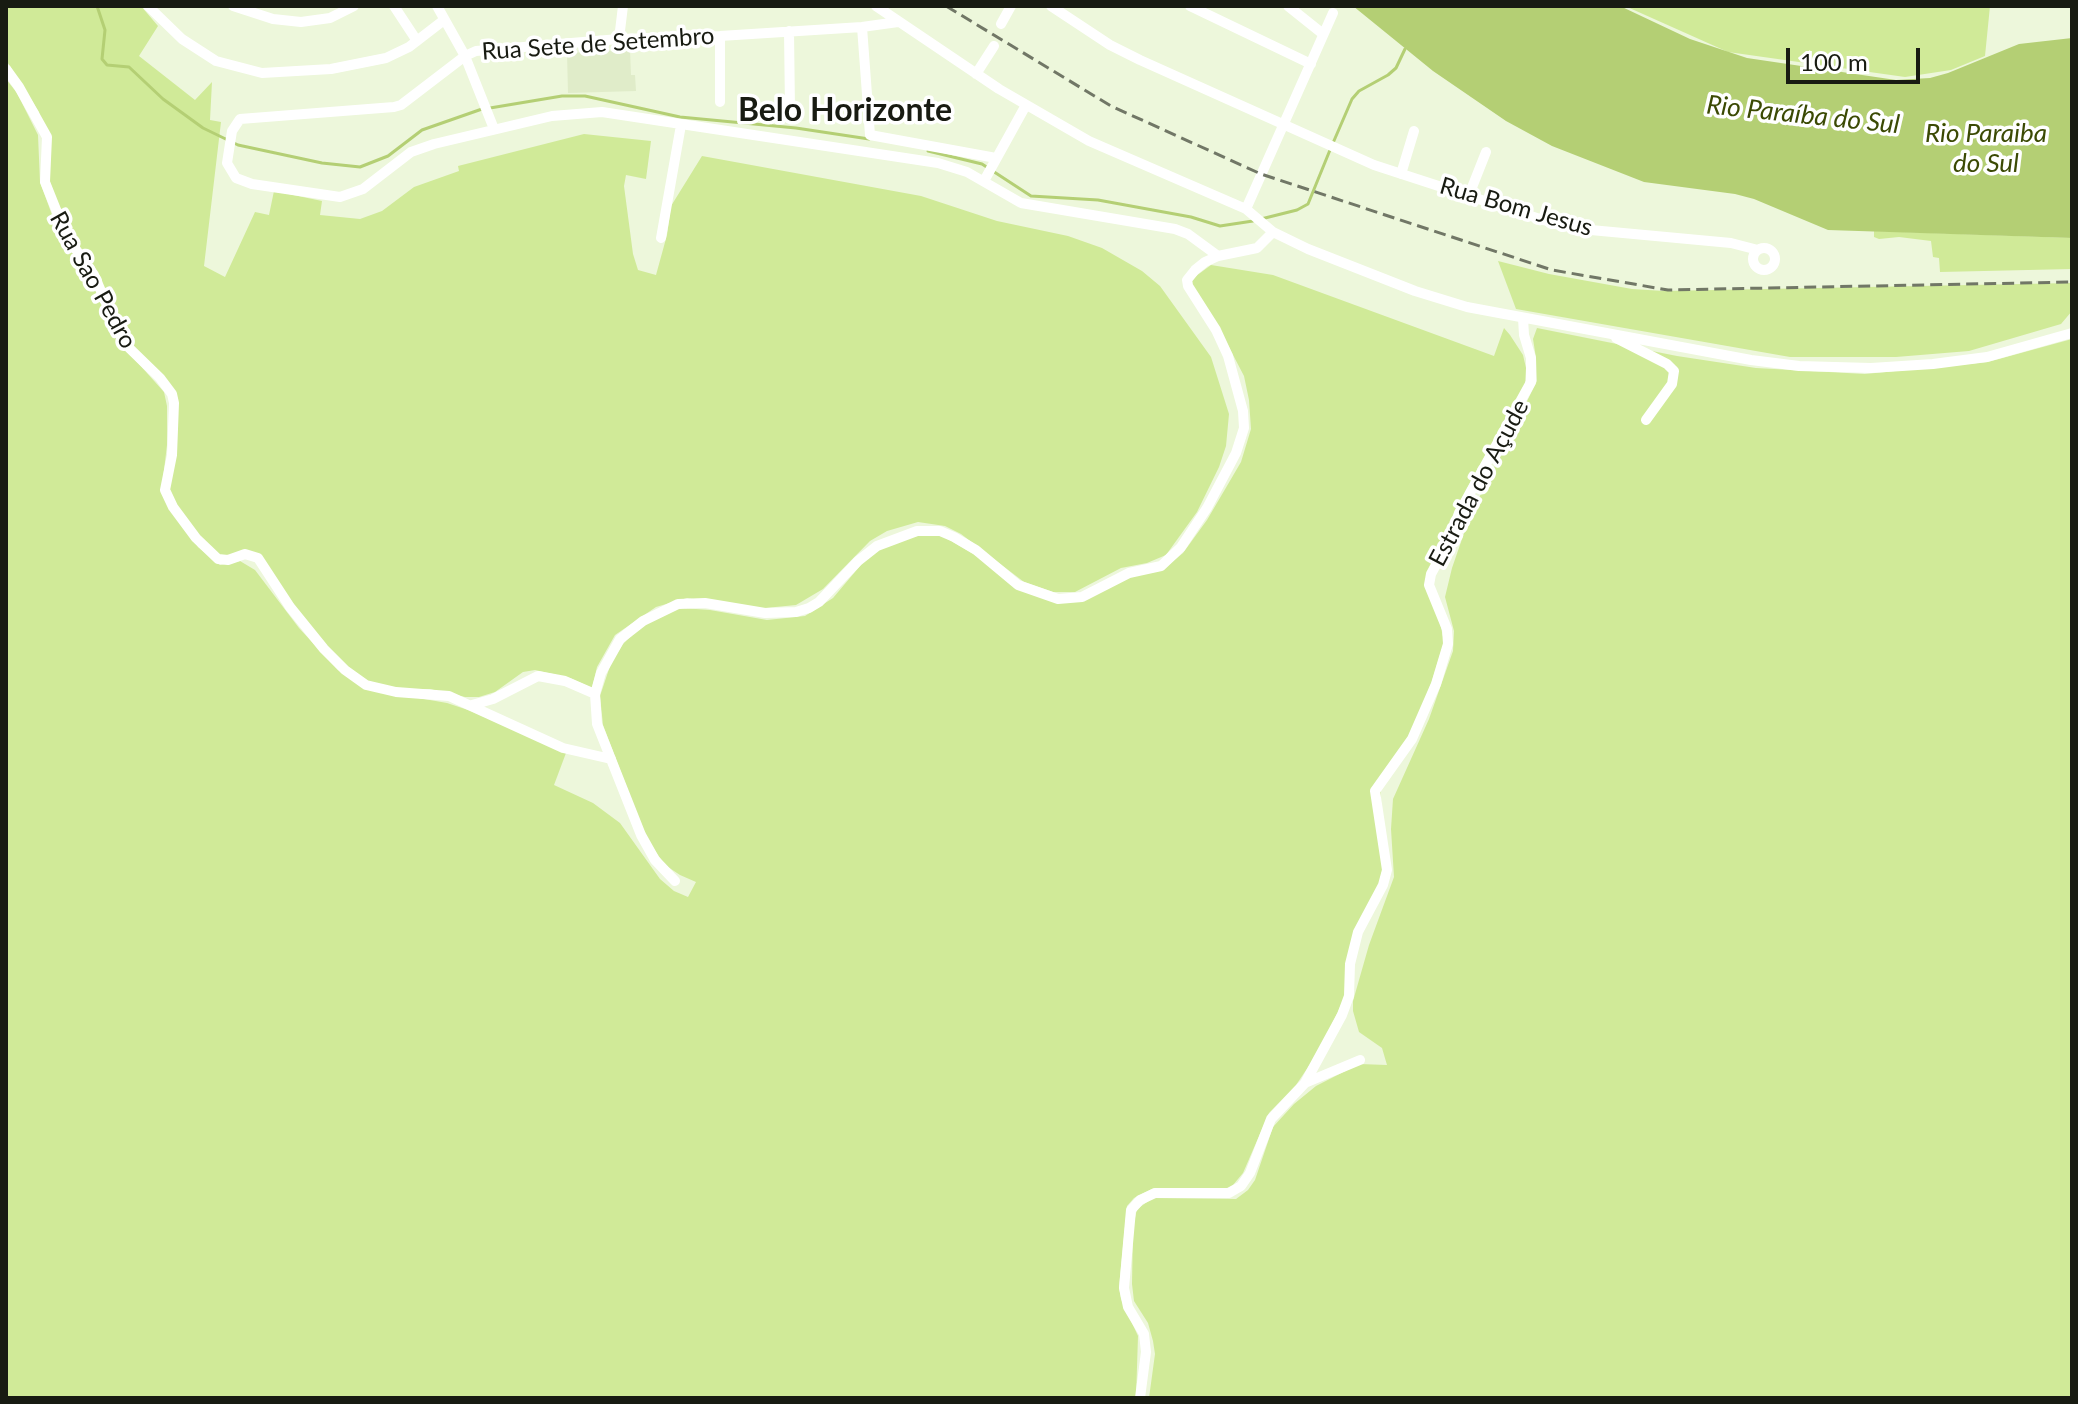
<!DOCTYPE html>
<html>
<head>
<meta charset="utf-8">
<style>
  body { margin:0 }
  #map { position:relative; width:2078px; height:1404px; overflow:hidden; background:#edf7db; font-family:Lato,sans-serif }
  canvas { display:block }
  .frame { position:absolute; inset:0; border:8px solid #181b12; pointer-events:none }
  .scale { position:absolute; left:1786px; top:48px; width:134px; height:36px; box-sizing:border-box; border:4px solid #181b12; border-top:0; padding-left:10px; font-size:24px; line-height:28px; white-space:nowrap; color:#181b12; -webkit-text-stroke:6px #fff; paint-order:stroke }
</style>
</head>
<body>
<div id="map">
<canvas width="2078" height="1404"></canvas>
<div class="frame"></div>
<div class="scale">100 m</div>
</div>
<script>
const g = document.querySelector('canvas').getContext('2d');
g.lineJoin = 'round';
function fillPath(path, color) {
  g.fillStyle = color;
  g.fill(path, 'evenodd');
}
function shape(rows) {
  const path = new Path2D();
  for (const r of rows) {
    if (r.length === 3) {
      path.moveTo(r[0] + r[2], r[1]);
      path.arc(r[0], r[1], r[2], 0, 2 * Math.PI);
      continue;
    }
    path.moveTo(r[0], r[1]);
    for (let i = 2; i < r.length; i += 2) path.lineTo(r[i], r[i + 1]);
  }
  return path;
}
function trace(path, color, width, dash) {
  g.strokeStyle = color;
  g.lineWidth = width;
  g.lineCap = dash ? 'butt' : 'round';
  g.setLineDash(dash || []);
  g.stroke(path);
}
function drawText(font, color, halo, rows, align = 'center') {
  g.font = font + ' Lato,sans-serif';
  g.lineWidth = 7;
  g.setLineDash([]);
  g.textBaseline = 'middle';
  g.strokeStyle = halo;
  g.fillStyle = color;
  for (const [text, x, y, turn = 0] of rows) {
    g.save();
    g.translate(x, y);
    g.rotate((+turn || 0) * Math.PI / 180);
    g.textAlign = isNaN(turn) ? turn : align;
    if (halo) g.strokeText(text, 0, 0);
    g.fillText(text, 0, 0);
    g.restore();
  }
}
fillPath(shape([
  [630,50,631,75,635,75,636,91,568,93,567,53]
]), '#e0ecc9');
fillPath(shape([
  [6,6,141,6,158,26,139,56,195,100,212,82,210,120,221,122,204,266,225,277,255,212,269,215,274,191,322,201,320,215,360,219,382,211,414,187,459,171,458,166,584,134,651,141,646,179,626,175,624,186,633,254,638,270,656,275,667,235,671,206,702,156,921,196,997,221,1068,236,1102,248,1142,271,1160,286,1211,357,1229,414,1226,446,1219,467,1197,512,1166,555,1147,563,1121,568,1075,592,1053,592,1024,582,961,534,945,526,918,522,887,531,870,541,823,589,796,605,755,609,687,598,656,607,615,635,597,667,592,688,570,678,535,670,523,672,495,692,479,697,465,697,430,689,403,689,374,685,347,669,300,615,263,559,215,556,167,494,175,397,132,351,69,234,48,177,39,112,6,60],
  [1625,6,1990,6,1985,56,1951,70,1905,77,1728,52],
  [6,79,17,93,38,135,40,182,59,234,88,273,121,344,164,392,167,406,167,445,162,487,198,547,220,565,240,561,255,570,299,628,338,670,407,696,447,703,471,711,566,753,554,785,593,803,620,823,660,879,674,891,688,897,696,882,680,875,665,865,646,838,603,725,600,696,611,663,623,644,639,628,673,610,682,608,710,610,767,620,805,616,833,598,865,560,878,549,907,537,939,534,1056,602,1128,576,1165,568,1183,553,1207,520,1241,462,1251,429,1249,400,1244,376,1219,328,1193,290,1192,279,1211,265,1273,275,1494,356,1504,328,1510,335,1523,355,1526,368,1525,384,1466,490,1441,547,1429,568,1444,642,1432,681,1407,745,1380,777,1384,864,1378,887,1354,932,1346,994,1321,1048,1296,1085,1269,1113,1243,1173,1233,1185,1225,1189,1204,1190,1154,1188,1134,1198,1127,1206,1119,1287,1121,1299,1138,1336,1136,1398,6,1398],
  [1874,231,2072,238,2072,269,1940,272,1939,258,1933,257,1931,241,1899,237,1879,239,1874,237],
  [1498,261,1549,274,1632,289,1664,291,2072,283,2072,311,2061,324,1969,351,1896,357,1790,357,1516,309],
  [1537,328,1677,356,1756,368,1865,374,1988,362,2072,339,2072,1398,1149,1398,1155,1354,1153,1341,1148,1323,1134,1301,1132,1284,1133,1227,1137,1209,1153,1198,1236,1199,1248,1190,1255,1180,1273,1127,1294,1104,1316,1086,1359,1064,1387,1065,1382,1048,1359,1032,1353,1011,1353,1001,1369,945,1394,877,1391,829,1393,799,1429,719,1453,651,1454,631,1445,597,1452,568,1470,516,1537,381,1536,358,1533,339]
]), '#d0ea98');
fillPath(shape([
  [1353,6,1620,6,1690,39,1747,58,1896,80,1930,78,1948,73,2019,44,2072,38,2072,238,1828,230,1754,199,1735,194,1644,182,1552,146,1506,121,1433,71]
]), '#b4cf74');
trace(shape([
  [97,6,105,30,102,59,107,65,129,67,163,99,203,128,238,145,322,163,360,167,388,156,422,130,482,109],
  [490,108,562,96,585,96,680,117,796,128,869,139],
  [1333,143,1352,99,1359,91,1388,75,1396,68,1405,49],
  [928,151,982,164,1031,196,1098,200,1191,217,1220,226,1253,221],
  [1261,219,1297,210,1308,204,1330,150]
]), '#b4cf74', 3);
trace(shape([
  [148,6,182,39,216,61,262,73,331,69,386,58,409,47,444,20],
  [233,6,273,19,301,22,330,18,354,6],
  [394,6,417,41],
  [437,6,465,56,494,129],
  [876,6,999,89,1089,141,1246,209,1273,232,1308,249,1415,291,1467,307,1751,360,1799,366,1871,368,1933,364,1987,357,2072,333],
  [1051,6,1110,45,1140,60,1374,165,1543,220,1580,229,1731,243,1758,250],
  [1190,6,1311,64],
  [1288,6,1323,34],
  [898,22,862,27,720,36,619,39,476,51,465,56,401,105,394,107,240,119,232,131,227,163,236,178,252,184,340,197,363,189,411,152,434,144,552,116,602,112,938,163,967,172,1021,203,1175,229,1188,234,1218,256],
  [1001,24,1011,6],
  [862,27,870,135,996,158],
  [789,31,790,110],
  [720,36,720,102],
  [619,39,623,6],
  [6,69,19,87,47,137,45,182,67,237,94,275,123,342,160,378,172,394,174,403,172,455,165,490,173,507,196,538,218,559,228,560,245,554,258,558,290,607,324,649,345,670,366,685,396,692,449,696,563,748,611,759],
  [976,74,994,46],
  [1401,174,1414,131],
  [984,181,1026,105],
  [1469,195,1486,152],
  [1246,209,1333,13],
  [661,238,681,125],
  [1764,259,11],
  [1616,338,1667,364,1674,371,1672,384,1646,420],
  [472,705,493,699,538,676,565,681,595,694],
  [675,881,655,860,641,835,597,724,595,694,601,673,620,639,643,621,678,604,705,603,765,613,796,612,809,608,819,602,858,561,877,546,917,531,940,531,954,537,976,550,1018,585,1058,599,1082,597,1129,573,1161,566,1181,547,1207,508,1236,453,1244,428,1243,411,1228,356,1216,330,1188,286,1187,280,1195,270,1205,262,1218,256,1257,248,1273,232],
  [1305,1083,1360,1060],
  [1140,1398,1146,1352,1144,1334,1128,1307,1124,1288,1131,1210,1140,1200,1155,1193,1229,1193,1241,1186,1250,1173,1271,1119,1305,1083,1342,1015,1349,996,1350,964,1358,932,1383,885,1387,870,1375,791,1412,739,1436,684,1448,644,1447,629,1429,585,1431,574,1450,539,1459,513,1531,382,1531,358,1524,335,1523,318]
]), '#fff', 10);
trace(shape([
  [946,6,1111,106,1261,174,1552,270,1668,290,2072,282]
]), '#717766', 3, [12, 6]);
drawText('24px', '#181b12', '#fff', [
  ["Rua Sete de Setembro",598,44,-4],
  ["Rua Bom Jesus",1516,207,16],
  ["Rua Sao Pedro",93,280,61],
  ["Estrada do Açude",1479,483,-62]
]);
drawText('italic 26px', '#3b4a04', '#fff', [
  ["Rio Paraíba do Sul",1803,115,6],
  ["Rio Paraiba",1986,134],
  ["do Sul",1986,164]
]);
drawText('bold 32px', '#181b12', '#fff', [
  ["Belo Horizonte",845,111]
]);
</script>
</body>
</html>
